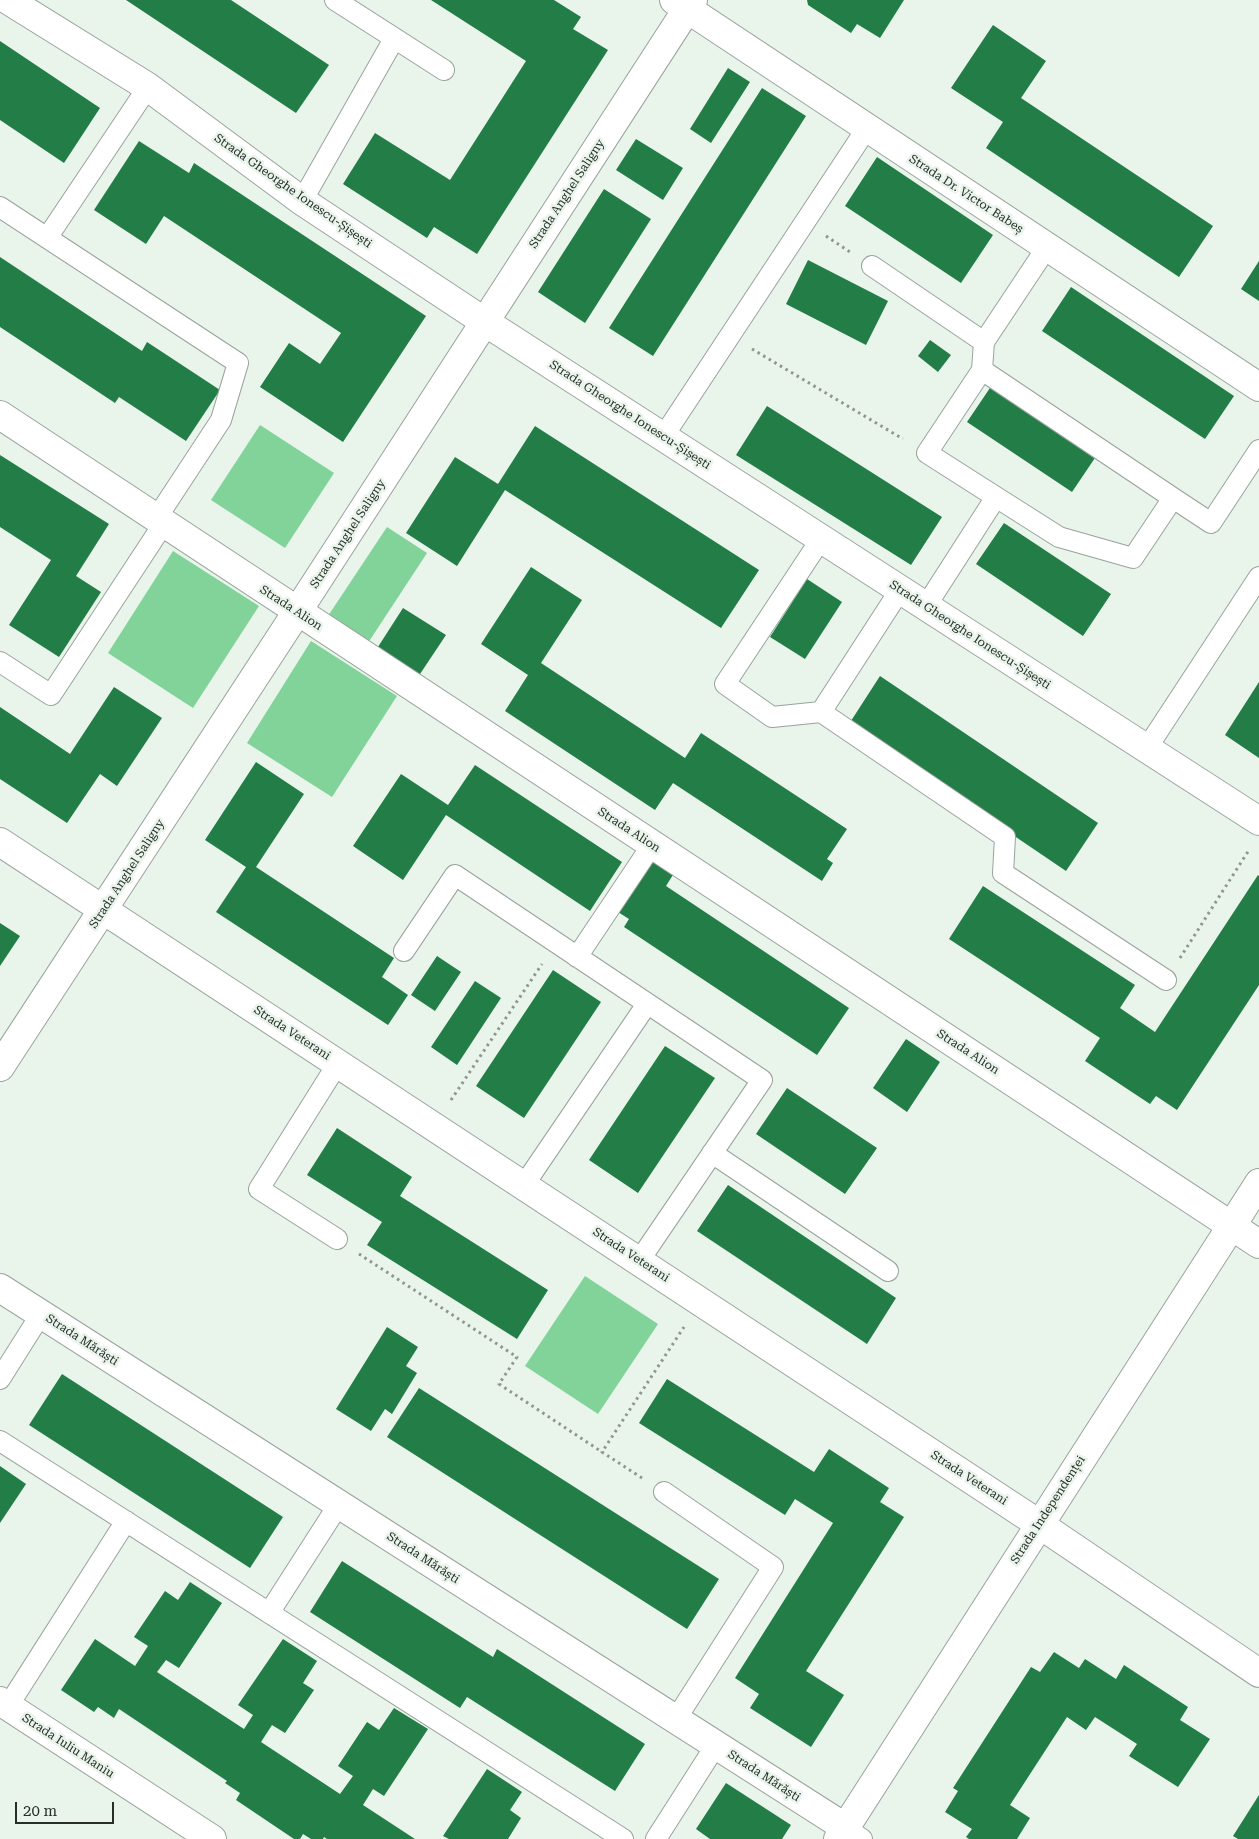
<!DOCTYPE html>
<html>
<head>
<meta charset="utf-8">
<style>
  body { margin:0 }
  #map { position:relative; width:1259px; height:1839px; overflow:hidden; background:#e9f4eb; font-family:"Roboto Serif",serif }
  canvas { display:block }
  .scale { position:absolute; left:15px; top:1802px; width:99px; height:22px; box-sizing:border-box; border:2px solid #282d29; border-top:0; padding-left:6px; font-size:15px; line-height:18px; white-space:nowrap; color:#282d29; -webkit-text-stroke:4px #e9f4eb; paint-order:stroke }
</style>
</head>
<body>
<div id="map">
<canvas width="1259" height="1839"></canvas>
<div class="scale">20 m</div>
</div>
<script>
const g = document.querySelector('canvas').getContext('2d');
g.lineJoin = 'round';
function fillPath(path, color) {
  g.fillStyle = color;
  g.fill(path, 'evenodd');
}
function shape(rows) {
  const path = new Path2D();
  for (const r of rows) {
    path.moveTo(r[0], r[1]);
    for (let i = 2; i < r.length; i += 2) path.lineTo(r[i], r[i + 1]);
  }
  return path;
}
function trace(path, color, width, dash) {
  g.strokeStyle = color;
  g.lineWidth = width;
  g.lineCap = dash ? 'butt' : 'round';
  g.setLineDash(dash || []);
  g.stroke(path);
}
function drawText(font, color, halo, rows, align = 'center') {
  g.font = font + ' "Roboto Serif",serif';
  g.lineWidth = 5;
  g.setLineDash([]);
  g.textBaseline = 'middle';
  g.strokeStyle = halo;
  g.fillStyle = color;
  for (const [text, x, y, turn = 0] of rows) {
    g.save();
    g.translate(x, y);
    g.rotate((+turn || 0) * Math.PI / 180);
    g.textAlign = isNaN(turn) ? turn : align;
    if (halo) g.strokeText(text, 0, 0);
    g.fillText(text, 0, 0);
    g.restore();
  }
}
fillPath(shape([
  [260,425,334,473,285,548,211,500],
  [387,527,427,553,366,646,326,619],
  [173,551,259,606,193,708,108,653],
  [311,641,397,696,332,797,247,743],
  [585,1276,658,1324,598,1414,525,1366]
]), '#82d39a');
fillPath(shape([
  [126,0,231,0,329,65,296,113],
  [431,0,554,0,581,17,573,29,608,50,477,254,434,227,427,238,343,184,375,133,450,180,526,61],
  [807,0,904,0,880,38,857,24,851,33,808,5],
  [993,25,1046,61,1021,98,1213,226,1179,277,986,148,1003,122,951,88],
  [0,41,100,108,64,163,0,120],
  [728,68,750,82,711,143,690,129],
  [762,88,806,116,653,356,609,328],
  [636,139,683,168,663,200,616,170],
  [139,141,189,173,194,163,426,316,343,442,260,387,289,343,320,364,341,333,164,216,146,244,94,210],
  [877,157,993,235,961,283,845,206],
  [604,189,651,219,585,323,538,292],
  [0,257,142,351,147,342,220,390,186,441,119,397,115,403,0,327],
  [808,260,888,301,866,345,786,304],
  [1259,261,1259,301,1241,289],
  [1071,287,1234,396,1205,439,1042,331],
  [930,340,951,355,938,372,918,356],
  [994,382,1099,452,1072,492,967,422],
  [767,406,942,517,911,565,736,455],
  [535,426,759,570,721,628,505,490,457,566,406,533,455,457,498,484],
  [0,455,109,524,76,576,101,592,59,657,9,625,51,560,0,527],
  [1004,523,1111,594,1083,636,976,564],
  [531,567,582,600,541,663,685,758,701,733,847,829,827,859,833,863,822,881,673,783,655,810,505,711,528,675,481,644],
  [807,579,842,602,805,659,770,637],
  [403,608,446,635,418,677,376,650],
  [880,676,1098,823,1066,871,849,724],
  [1259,682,1259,758,1225,735],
  [114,687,162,718,117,786,100,774,67,823,0,779,0,707,70,754],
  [256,762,304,794,256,867,394,958,382,977,408,995,388,1025,216,912,246,867,205,840],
  [475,765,622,862,590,911,446,815,403,880,353,846,401,774,448,805],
  [655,856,676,870,666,886,849,1008,817,1055,624,927,629,919,618,912],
  [1258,875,1259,876,1259,985,1177,1110,1156,1096,1150,1104,1085,1061,1100,1038,949,939,983,886,1135,985,1120,1008,1155,1032],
  [0,923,20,936,0,966],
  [437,956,461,972,435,1011,411,995],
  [553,970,601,1002,524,1118,476,1086],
  [475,981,501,998,457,1065,431,1047],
  [906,1039,940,1062,907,1112,873,1088],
  [665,1046,715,1078,638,1193,589,1160],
  [787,1088,877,1148,845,1194,756,1134],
  [337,1128,412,1177,400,1196,548,1290,517,1339,367,1245,382,1222,307,1175],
  [728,1185,896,1298,867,1344,697,1231],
  [387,1327,418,1347,406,1366,417,1373,392,1414,385,1409,371,1431,336,1409],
  [62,1374,283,1517,250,1568,29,1425],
  [667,1379,814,1472,829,1449,889,1488,880,1502,904,1517,806,1671,844,1695,811,1747,750,1708,759,1694,735,1678,833,1523,795,1499,785,1515,639,1423],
  [419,1388,719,1579,687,1629,387,1437],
  [0,1466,26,1484,0,1523],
  [342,1561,493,1657,497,1649,645,1744,615,1791,467,1697,460,1708,310,1612],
  [190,1582,222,1603,179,1668,166,1660,157,1672,244,1729,253,1715,238,1705,283,1639,317,1661,303,1683,314,1690,285,1733,272,1725,261,1742,340,1794,353,1776,338,1766,367,1722,379,1730,394,1708,428,1729,384,1796,373,1789,363,1805,415,1839,327,1839,324,1837,323,1839,311,1839,303,1834,300,1839,294,1839,236,1800,240,1793,225,1783,227,1781,119,1709,114,1718,98,1707,94,1712,61,1690,95,1639,135,1666,148,1646,134,1637,165,1591,178,1600],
  [1054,1652,1079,1668,1085,1659,1116,1679,1124,1665,1188,1707,1180,1720,1210,1739,1178,1787,1129,1756,1137,1744,1095,1717,1086,1730,1067,1717,1010,1805,1030,1818,1017,1839,969,1839,966,1837,972,1829,945,1812,958,1791,953,1788,1031,1667,1040,1672],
  [487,1769,522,1792,510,1810,521,1818,508,1839,449,1839,443,1836],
  [726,1783,791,1825,782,1839,710,1839,696,1829],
  [1259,1795,1259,1839,1238,1839,1233,1836]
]), '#227d47');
const lane = shape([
  [335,0,444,70],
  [302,201,394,39],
  [0,207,238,363,221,420,156,519],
  [47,238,148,87],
  [1047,247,984,342,982,370,1173,498],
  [872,266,984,342],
  [982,370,927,453,996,497],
  [663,437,867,128],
  [821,539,725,684,772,717,821,712,1005,837,1003,873,1166,980],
  [926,606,996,497,1059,537,1133,558,1173,498,1211,523,1259,450],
  [0,662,51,695,164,523],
  [821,712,900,590],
  [1147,748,1259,577],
  [404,951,455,875,762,1080,639,1261],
  [577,957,652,845],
  [712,1153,888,1271],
  [524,1185,647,1004],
  [337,1239,259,1189,338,1063],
  [0,1379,41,1314],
  [0,1441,623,1839],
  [664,1492,773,1567,676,1719],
  [269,1613,339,1504],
  [8,1706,126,1521],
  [846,1828,862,1839],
  [656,1839,716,1745]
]);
const street = shape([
  [8,0,148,87,302,201,485,322,1259,821],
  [674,0,1259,387],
  [0,415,1259,1244],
  [0,842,1039,1524,1259,1673],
  [0,1067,297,612,693,0],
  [0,1288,846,1828],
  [0,1701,212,1839]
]);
const secondary = shape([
  [838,1839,1259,1183]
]);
trace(lane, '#98a39b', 22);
trace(street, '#98a39b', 30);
trace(secondary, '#98a39b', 30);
trace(shape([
  [826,236,850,252],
  [752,349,903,439],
  [1180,958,1249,850],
  [451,1100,542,964],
  [359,1254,517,1357,499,1384,602,1452],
  [642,1478,602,1452,684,1327]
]), '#8e968f', 3, [2.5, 4]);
trace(lane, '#fff', 20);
trace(street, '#fff', 28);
trace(secondary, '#fff', 28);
drawText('12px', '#282d29', '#e9f4eb', [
  ["Strada Gheorghe Ionescu-Șișești",293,191,35],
  ["Strada Anghel Saligny",567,194,-57],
  ["Strada Dr. Victor Babeș",966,194,33],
  ["Strada Gheorghe Ionescu-Șișești",630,415,33],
  ["Strada Anghel Saligny",348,534,-57],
  ["Strada Alion",291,608,33],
  ["Strada Gheorghe Ionescu-Șișești",970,635,33],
  ["Strada Alion",629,830,33],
  ["Strada Anghel Saligny",127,874,-57],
  ["Strada Veterani",292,1033,33],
  ["Strada Alion",968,1052,33],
  ["Strada Veterani",631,1255,33],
  ["Strada Mărăști",82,1340,33],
  ["Strada Veterani",969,1478,33],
  ["Strada Independenței",1048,1510,-57],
  ["Strada Mărăști",423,1558,33],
  ["Strada Iuliu Maniu",68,1746,33],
  ["Strada Mărăști",764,1776,33]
]);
</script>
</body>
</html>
